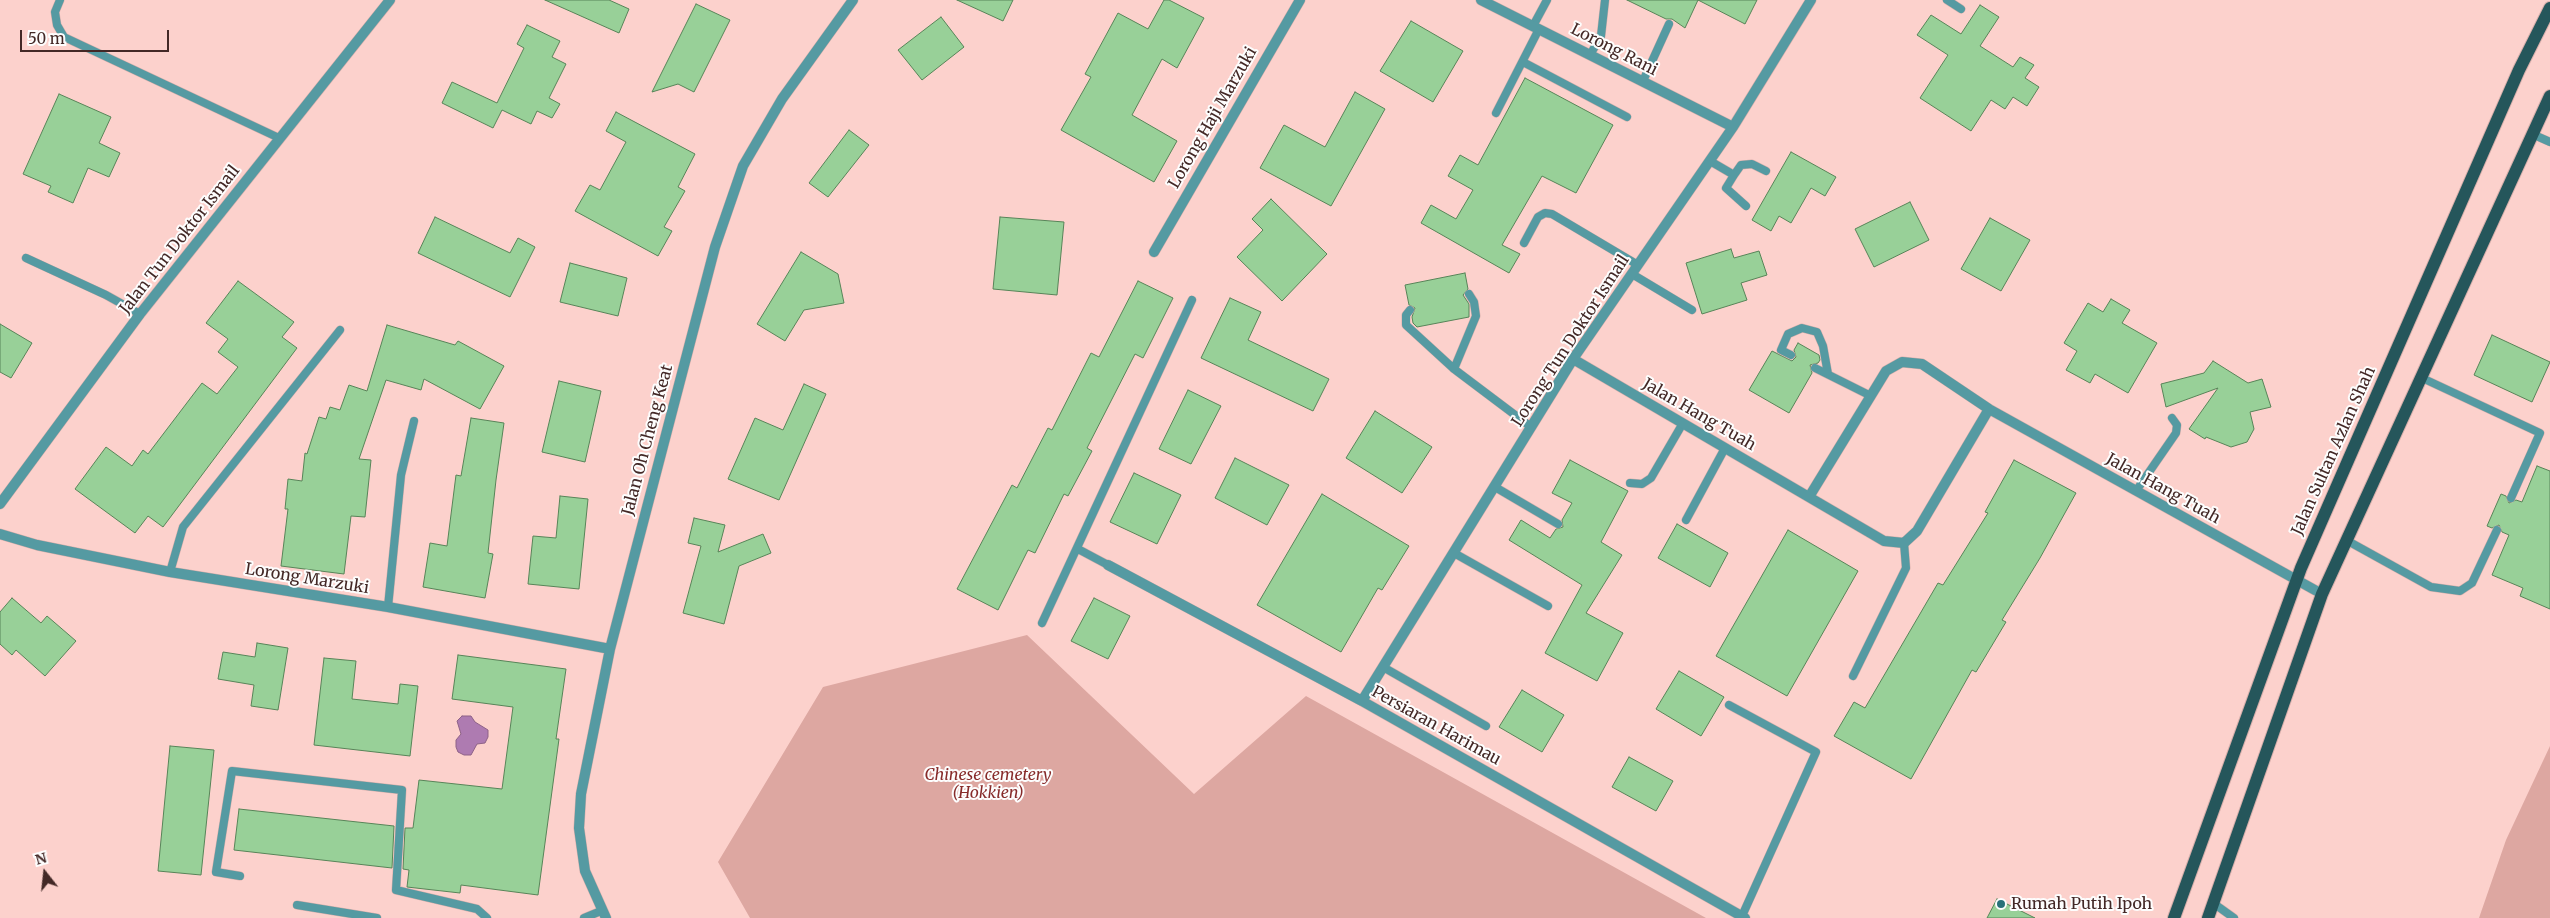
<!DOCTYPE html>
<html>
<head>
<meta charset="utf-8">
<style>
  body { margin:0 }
  #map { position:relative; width:2550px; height:918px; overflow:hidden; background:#fcd1cc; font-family:Merriweather,serif }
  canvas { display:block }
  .north { position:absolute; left:20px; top:848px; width:50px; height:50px; -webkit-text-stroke:4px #fdfdfd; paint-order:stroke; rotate:344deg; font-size:14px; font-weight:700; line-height:20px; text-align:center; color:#432826 }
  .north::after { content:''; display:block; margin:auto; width:18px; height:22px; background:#432826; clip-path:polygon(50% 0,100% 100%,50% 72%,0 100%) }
  .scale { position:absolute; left:20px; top:30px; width:149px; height:22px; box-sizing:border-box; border:2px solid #432826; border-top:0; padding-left:6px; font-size:15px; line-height:18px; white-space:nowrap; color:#432826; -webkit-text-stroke:4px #fdfdfd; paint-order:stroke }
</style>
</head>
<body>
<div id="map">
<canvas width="2550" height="918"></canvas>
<div class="north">N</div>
<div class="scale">50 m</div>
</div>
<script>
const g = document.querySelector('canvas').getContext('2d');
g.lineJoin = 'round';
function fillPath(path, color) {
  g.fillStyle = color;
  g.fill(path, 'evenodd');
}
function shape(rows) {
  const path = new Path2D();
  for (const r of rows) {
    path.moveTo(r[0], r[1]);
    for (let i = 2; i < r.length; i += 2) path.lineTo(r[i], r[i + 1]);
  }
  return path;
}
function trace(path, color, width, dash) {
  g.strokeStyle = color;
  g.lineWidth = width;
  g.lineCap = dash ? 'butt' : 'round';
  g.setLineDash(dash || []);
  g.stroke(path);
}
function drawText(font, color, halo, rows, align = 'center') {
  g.font = font + ' Merriweather,serif';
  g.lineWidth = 4;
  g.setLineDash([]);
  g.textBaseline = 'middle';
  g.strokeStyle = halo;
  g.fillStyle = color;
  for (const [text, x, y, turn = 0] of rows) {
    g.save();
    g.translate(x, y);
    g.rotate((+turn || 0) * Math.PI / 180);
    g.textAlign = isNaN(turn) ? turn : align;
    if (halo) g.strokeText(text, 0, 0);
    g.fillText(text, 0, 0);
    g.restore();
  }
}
fillPath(shape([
  [1027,635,1194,794,1306,696,1706,918,750,918,718,862,823,687],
  [2550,746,2550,918,2479,918,2506,840]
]), '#dda7a1');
const water = shape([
  [462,716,471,716,475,722,488,730,488,737,485,743,477,744,471,755,464,755,458,752,456,747,456,740,461,734,457,721,462,716]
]);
fillPath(water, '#ae7bb1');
trace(water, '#8e6287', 1);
const building = shape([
  [545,0,609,0,629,9,619,33,545,0],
  [957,0,1013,0,1003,21,957,0],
  [1164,0,1169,0,1204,18,1177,68,1162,59,1132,115,1177,141,1154,182,1061,130,1091,77,1085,74,1118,13,1148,29,1164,0],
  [1627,0,1757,0,1745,24,1698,0,1685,28,1672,19,1666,19,1627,0],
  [696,4,730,20,694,92,678,84,652,92,696,4],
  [1980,5,1999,17,1980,46,2013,67,2020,57,2034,65,2025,78,2039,87,2027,106,2013,97,2005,109,1991,100,1971,131,1920,98,1948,55,1917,35,1931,15,1961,34,1980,5],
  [941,17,964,47,922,80,898,50,941,17],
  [1411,21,1463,51,1433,102,1380,71,1411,21],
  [527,25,560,41,552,57,566,64,549,98,560,104,552,118,537,111,531,124,502,110,493,128,442,103,452,82,497,103,524,48,517,44,527,25],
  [1525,78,1613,125,1576,193,1542,176,1502,245,1520,254,1509,273,1421,223,1431,205,1456,219,1473,190,1448,176,1460,155,1478,165,1525,78],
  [1355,92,1385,109,1331,206,1260,168,1284,125,1325,147,1355,92],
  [59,94,111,117,99,143,120,153,109,177,88,168,73,203,48,192,51,186,23,174,59,94],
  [616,112,695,154,678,187,685,191,664,227,672,231,658,256,575,211,590,185,600,190,626,142,606,131,616,112],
  [849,130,869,145,828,197,809,183,849,130],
  [1791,152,1836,177,1825,196,1811,188,1791,223,1779,216,1771,231,1752,220,1791,152],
  [1271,199,1327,254,1282,301,1237,257,1263,230,1252,219,1271,199],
  [1910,202,1929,240,1874,267,1855,229,1910,202],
  [435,217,510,253,518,238,535,247,510,297,418,253,435,217],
  [1000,217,1064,222,1057,295,993,289,1000,217],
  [1990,218,2030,240,2001,291,1961,269,1990,218],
  [1731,249,1734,258,1759,251,1767,275,1741,283,1747,300,1702,314,1686,263,1731,249],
  [801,252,838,274,844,303,804,310,785,341,757,324,801,252],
  [570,263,627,278,618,316,560,302,570,263],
  [1465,273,1468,289,1463,295,1469,304,1469,317,1417,327,1413,323,1412,317,1415,308,1409,305,1405,285,1465,273],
  [238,281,294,322,282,337,297,348,163,527,148,516,135,533,75,489,106,447,132,466,143,450,148,454,202,383,217,394,238,367,218,352,228,339,206,323,238,281],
  [1138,281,1173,298,1143,358,1135,354,1087,448,1092,451,1068,496,1064,494,1035,553,1028,550,998,610,957,589,1012,485,1017,488,1048,428,1052,430,1091,353,1099,357,1138,281],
  [1230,298,1261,312,1248,340,1329,379,1313,411,1201,358,1230,298],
  [2111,299,2130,310,2122,323,2157,343,2128,393,2095,374,2090,383,2066,370,2077,351,2064,343,2088,303,2103,312,2111,299],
  [0,324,32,343,11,378,0,372,0,324],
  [387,325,455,345,458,341,504,366,480,409,424,379,421,390,386,380,359,459,371,460,365,517,351,516,344,574,281,566,288,509,285,509,288,479,302,481,305,453,307,454,319,417,326,419,330,407,340,410,349,385,367,391,387,325],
  [2492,335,2550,362,2532,402,2474,375,2492,335],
  [1798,343,1819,355,1820,360,1818,363,1810,365,1812,373,1789,413,1749,390,1772,351,1792,361,1796,357,1794,350,1798,343],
  [2213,361,2248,383,2262,379,2271,407,2250,412,2254,429,2247,442,2231,447,2206,437,2205,439,2189,429,2218,388,2166,407,2161,384,2204,373,2213,361],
  [559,381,601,391,585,462,542,452,559,381],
  [804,384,826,394,779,500,728,479,755,418,783,430,804,384],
  [1188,390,1221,406,1191,464,1159,449,1188,390],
  [1375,411,1432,447,1402,493,1346,458,1375,411],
  [471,418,504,423,496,480,488,553,493,554,485,598,423,587,430,543,447,546,456,475,461,476,471,418],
  [1235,458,1289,485,1267,525,1215,498,1235,458],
  [1570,460,1628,491,1601,542,1622,555,1586,613,1623,633,1597,681,1545,653,1582,585,1509,540,1521,520,1550,538,1556,529,1563,527,1562,520,1572,503,1552,493,1570,460],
  [2014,460,2076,493,2040,558,2002,620,2006,622,1976,672,1972,670,1911,779,1834,736,1854,702,1865,708,1938,583,1943,585,1988,513,1985,512,2014,460],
  [2537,466,2550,471,2550,609,2520,596,2523,588,2492,575,2509,535,2502,532,2499,525,2492,528,2487,526,2501,494,2506,496,2509,503,2516,500,2522,502,2537,466],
  [1134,473,1181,495,1157,544,1110,522,1134,473],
  [1322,494,1409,546,1382,590,1378,588,1341,652,1257,605,1322,494],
  [560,496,588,499,579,589,528,584,533,536,556,538,560,496],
  [694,518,725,525,718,552,763,534,771,553,739,566,724,624,683,613,701,546,688,543,694,518],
  [1677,524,1728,553,1710,587,1658,558,1677,524],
  [1788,530,1858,571,1787,696,1716,656,1788,530],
  [12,598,41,623,47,616,76,641,45,676,16,650,12,655,0,644,0,612,12,598],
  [1094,598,1130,616,1108,659,1071,641,1094,598],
  [257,643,288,648,278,710,251,706,254,685,218,679,223,652,255,657,257,643],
  [458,655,566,669,556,739,559,739,538,895,461,885,460,893,407,887,409,870,403,869,405,828,413,828,419,780,502,789,513,707,452,699,458,655],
  [324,658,356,661,352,699,398,704,400,684,418,686,410,756,314,745,324,658],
  [1679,671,1724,697,1701,736,1656,709,1679,671],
  [1522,690,1564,715,1542,752,1499,727,1522,690],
  [170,746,214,750,201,875,158,871,170,746],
  [1629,757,1673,781,1656,811,1612,787,1629,757],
  [239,809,394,826,392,868,234,850,239,809],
  [1997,899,2035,918,1987,918,1997,899]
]);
fillPath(building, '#98d098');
trace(building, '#578458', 1);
const service = shape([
  [60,0,55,12,57,25,64,37,279,138],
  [1947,0,1961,9],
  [1533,26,1547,0],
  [1590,55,1601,36,1605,0],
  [1523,62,1627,117],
  [1643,81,1669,24],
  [1496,113,1539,29],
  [2532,134,2550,142],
  [1710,161,1734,175,1741,165,1752,164,1766,171],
  [1734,175,1726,188,1746,206],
  [1524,243,1538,217,1545,213,1552,214,1638,265],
  [26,258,106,295,140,314],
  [1632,274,1692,310],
  [1410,310,1406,315,1406,325,1454,369,1531,427],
  [1791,355,1781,350,1788,334,1802,328,1817,332,1823,346,1828,374],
  [1815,368,1871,396],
  [1454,369,1476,316,1474,302,1469,294],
  [2420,377,2540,433,2511,498],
  [1630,483,1642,484,1651,478,1683,423],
  [1495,487,1558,524],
  [2136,491,2176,433,2177,425,2172,418],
  [1686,520,1725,448],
  [2346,540,2431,587,2460,591,2472,583,2497,530],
  [1078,549,1108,565],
  [1454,553,1548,606],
  [170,572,183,527,340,330],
  [388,607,401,475,414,421],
  [1042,623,1192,300],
  [1383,667,1486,726],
  [1853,676,1906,568,1904,543],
  [1729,705,1816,752,1742,916],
  [240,876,216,872,232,771,402,790,396,890,477,909,487,918],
  [2213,903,2234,918],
  [297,905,377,918],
  [584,918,601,911]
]);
const minor = shape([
  [1481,0,1733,127],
  [1154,252,1300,0],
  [1573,359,1884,541,1904,543,1917,531,1989,409],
  [1809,497,1886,371,1902,362,1922,364,1989,409,2322,594],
  [0,534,37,545,170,572,388,607,610,649],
  [1108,565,1362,701,1745,918],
  [1362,701,1573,359,1733,127,1811,0],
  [606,918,585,871,579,828,581,794,610,649,715,247,743,166,782,99,853,0]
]);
const tertiary = shape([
  [0,504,140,314,390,0]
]);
const primary = shape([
  [2174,918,2301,568,2519,70,2550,8],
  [2208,918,2322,594,2550,96]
]);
trace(service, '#d7afab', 9);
trace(minor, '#d7afab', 11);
trace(tertiary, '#d7afab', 11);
trace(primary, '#d7afab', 14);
trace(service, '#559aa2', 8);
trace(minor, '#559aa2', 10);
trace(tertiary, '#559aa2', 10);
trace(primary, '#25565b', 12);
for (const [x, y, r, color] of [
  [2001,904,5,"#287179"]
]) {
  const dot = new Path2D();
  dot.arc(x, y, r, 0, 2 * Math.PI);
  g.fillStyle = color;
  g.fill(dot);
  trace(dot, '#fdfdfd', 2);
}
drawText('16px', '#432826', '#fdfdfd', [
  ["Lorong Rani",1614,50,27],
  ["Lorong Haji Marzuki",1213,118,-60],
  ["Jalan Tun Doktor Ismail",180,240,-52],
  ["Lorong Tun Doktor Ismail",1571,341,-57],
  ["Jalan Hang Tuah",1699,415,30],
  ["Jalan Oh Cheng Keat",648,440,-75],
  ["Jalan Sultan Azlan Shah",2334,451,-66],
  ["Jalan Hang Tuah",2163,489,29],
  ["Lorong Marzuki",307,579,9],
  ["Persiaran Harimau",1436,726,29]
]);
drawText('italic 16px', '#872b2a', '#fdfdfd', [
  ["Chinese cemetery",988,775],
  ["(Hokkien)",988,793]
]);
drawText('16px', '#432826', '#fdfdfd', [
  ["Rumah Putih Ipoh",2011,904]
], 'left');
</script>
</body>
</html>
